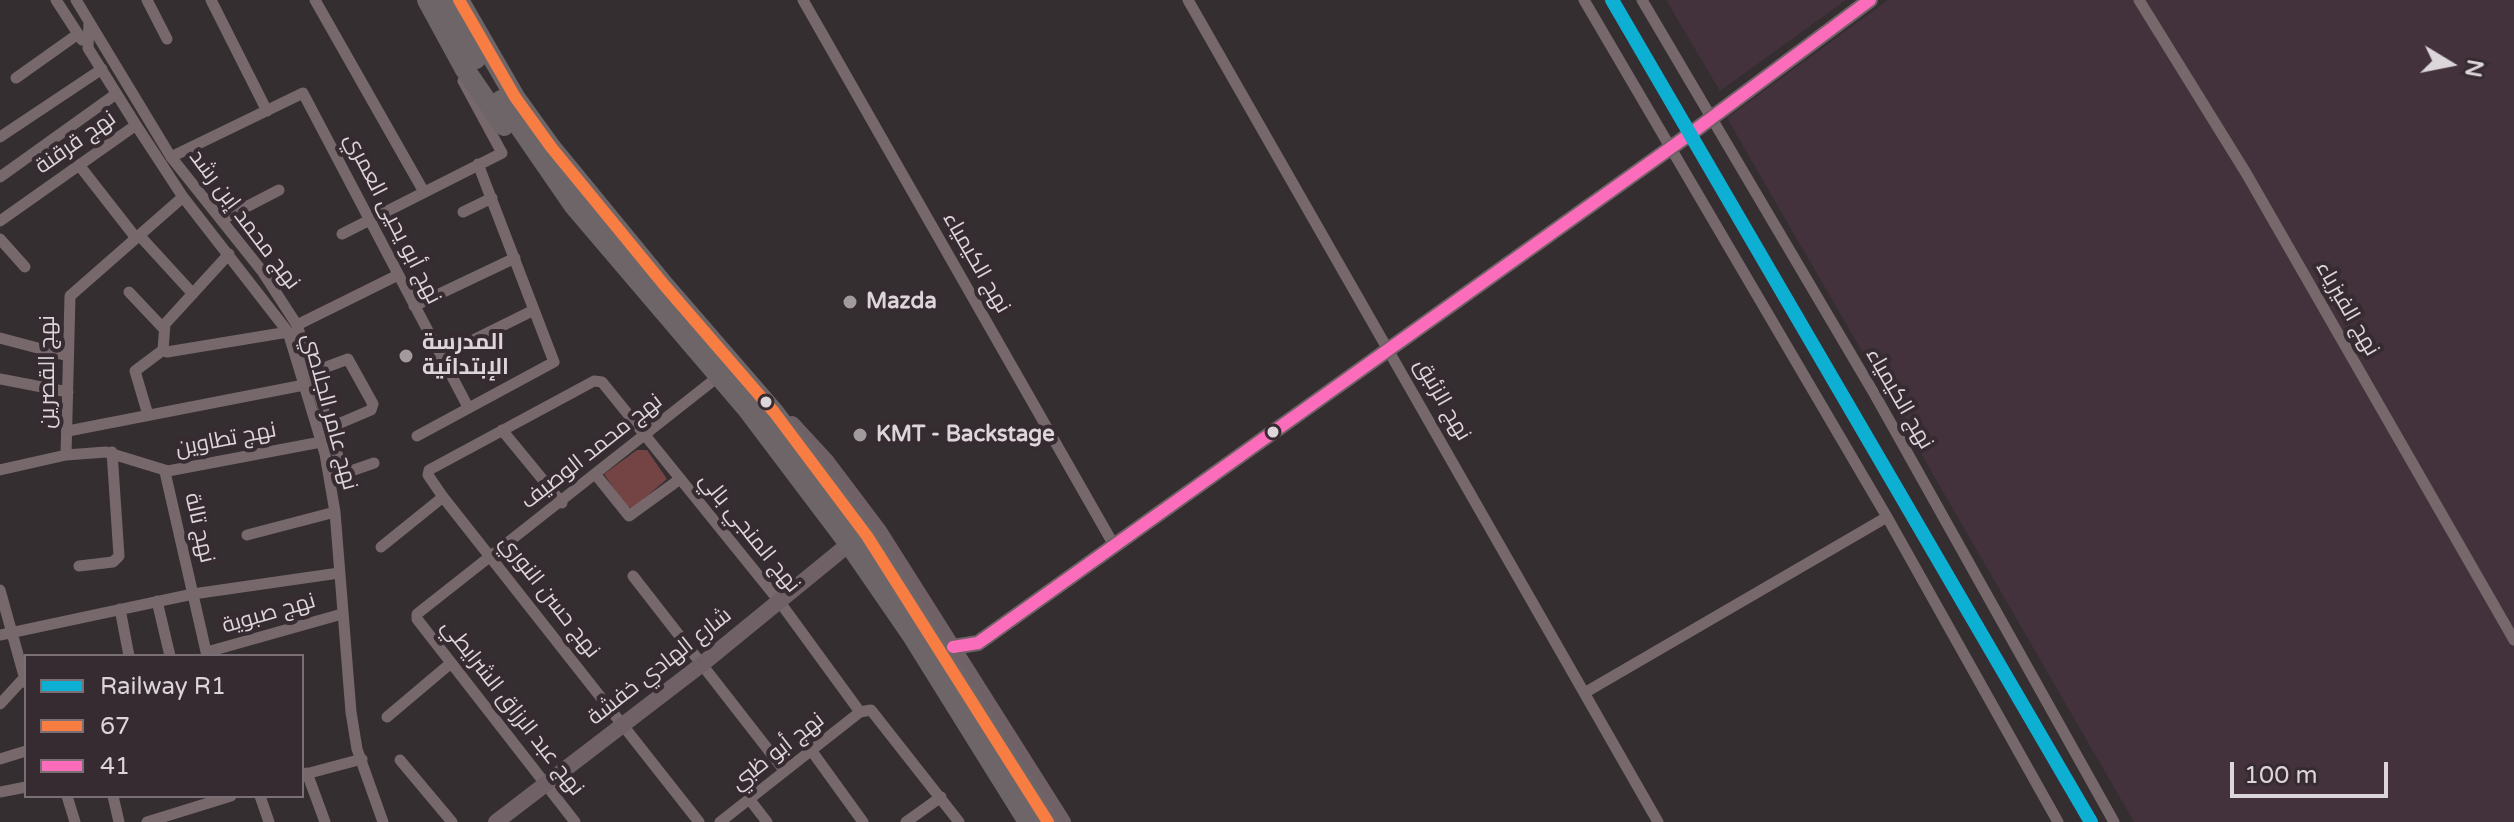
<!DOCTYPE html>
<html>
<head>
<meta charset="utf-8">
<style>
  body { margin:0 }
  #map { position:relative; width:2514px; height:822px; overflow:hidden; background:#342e31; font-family:"Varela Round",sans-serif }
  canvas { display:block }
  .legend { position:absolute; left:24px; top:654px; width:280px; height:144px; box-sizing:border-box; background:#372b32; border:2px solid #796f75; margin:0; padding:10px 14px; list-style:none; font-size:24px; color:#dcd5d9 }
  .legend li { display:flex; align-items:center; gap:16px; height:40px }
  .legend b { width:40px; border:2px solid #796f75 }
  .north { position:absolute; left:2410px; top:24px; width:80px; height:80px; -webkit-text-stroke:6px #372b32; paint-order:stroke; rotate:100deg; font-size:22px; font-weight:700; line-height:32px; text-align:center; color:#dcd5d9 }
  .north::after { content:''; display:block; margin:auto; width:28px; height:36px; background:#dcd5d9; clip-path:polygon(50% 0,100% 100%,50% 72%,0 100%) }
  .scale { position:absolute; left:2230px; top:762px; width:158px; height:36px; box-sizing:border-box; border:4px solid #dcd5d9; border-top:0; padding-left:10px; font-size:24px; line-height:28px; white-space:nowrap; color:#dcd5d9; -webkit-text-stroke:6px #372b32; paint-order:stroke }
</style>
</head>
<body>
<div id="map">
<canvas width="2514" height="822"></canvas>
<ul class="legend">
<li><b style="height:10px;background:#0dafd3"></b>Railway R1</li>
<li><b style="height:10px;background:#f77d43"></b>67</li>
<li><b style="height:10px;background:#fb6dba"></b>41</li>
</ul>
<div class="north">N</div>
<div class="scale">100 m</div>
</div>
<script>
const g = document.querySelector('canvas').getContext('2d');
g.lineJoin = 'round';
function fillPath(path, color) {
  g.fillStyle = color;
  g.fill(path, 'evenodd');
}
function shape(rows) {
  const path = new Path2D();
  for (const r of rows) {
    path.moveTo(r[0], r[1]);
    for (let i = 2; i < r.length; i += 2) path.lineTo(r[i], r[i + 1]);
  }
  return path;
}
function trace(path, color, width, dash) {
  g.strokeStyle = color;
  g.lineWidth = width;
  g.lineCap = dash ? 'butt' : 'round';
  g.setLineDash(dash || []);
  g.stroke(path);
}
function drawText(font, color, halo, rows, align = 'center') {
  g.font = font + ' "Varela Round",Cairo,sans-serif';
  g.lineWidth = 8;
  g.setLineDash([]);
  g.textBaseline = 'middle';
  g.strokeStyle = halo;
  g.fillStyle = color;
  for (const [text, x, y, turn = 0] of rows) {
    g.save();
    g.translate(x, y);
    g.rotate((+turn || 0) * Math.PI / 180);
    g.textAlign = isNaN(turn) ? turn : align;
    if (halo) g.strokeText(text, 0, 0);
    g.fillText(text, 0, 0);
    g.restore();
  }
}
fillPath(shape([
  [1666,0,1846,0,1720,91],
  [1888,0,2514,0,2514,822,2134,822,1727,118]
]), '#43323b');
fillPath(shape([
  [637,450,647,450,667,479,633,508,626,507,604,474]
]), '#744343');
trace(shape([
  [56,0,82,40],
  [76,0,171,157,262,271,297,325,341,466,351,471,374,463],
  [147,0,167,39],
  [211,0,267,111],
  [315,0,424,192],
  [803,0,1115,547],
  [1188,0,1658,822],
  [1584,0,1887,517,2058,822],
  [1642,0,1875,395,2114,822],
  [2139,0,2246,173,2514,640],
  [89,22,88,48,136,125,183,197,288,332,325,454,335,512,351,712,357,749,383,822],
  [16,78,78,34],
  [0,137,102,69],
  [171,157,303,93,468,407],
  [79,165,136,238],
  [0,177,116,94],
  [463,212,492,198],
  [221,220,279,190],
  [0,221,136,125],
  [342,234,502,153,463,81],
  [139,235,193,294],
  [0,239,25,267],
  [229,254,165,324,163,350,167,352,288,332],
  [129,292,163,328],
  [414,306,515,258],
  [297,325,398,275],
  [0,338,68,356],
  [441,356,534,310],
  [313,372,348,359,373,404,371,410,331,427],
  [0,379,68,392],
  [148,415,135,371,163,350],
  [502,430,562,503],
  [68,431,304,385],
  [417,436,554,362,478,164],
  [66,455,70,296,183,197],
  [0,470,66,455,106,452,168,471,321,442],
  [165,472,207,656],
  [596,475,629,516,680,479],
  [247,535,335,512],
  [381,547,443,497],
  [79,566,113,562,119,556,112,452],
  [633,576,784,770],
  [0,590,26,683],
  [157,601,170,656],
  [120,609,129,656],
  [0,635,193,594,339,573],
  [207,652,342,614],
  [1586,692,1887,517],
  [0,704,24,678],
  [387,717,451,663],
  [811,750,863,822],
  [0,759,26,751],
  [400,760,452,822],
  [307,773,325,822],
  [302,775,362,759],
  [0,792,26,787],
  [67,796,75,822],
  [113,796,119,822],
  [260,796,269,822],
  [750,800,767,822],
  [147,822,231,796],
  [575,822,417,619,417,614,719,376],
  [699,822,443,497,428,475,429,470,594,381,602,382,779,601,860,712],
  [720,822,860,712,871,710,959,822],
  [906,822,941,797]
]), '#77686c', 11);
trace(shape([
  [792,424,827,462,879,531,1063,822],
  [953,647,978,643,1690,134,1870,0],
  [496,822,701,665,849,544]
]), '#706166', 16);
trace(shape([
  [427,0,464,68,504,126],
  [442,0,476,59],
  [459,0,515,97,551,147,665,286,774,412,867,536,1048,822],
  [501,100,574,206,747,409,849,544,911,634,1028,822]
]), '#6e6568', 20);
trace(shape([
  [459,0,515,97,551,147,665,286,774,412,867,536,1048,822]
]), '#f77d43', 12);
trace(shape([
  [953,647,978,643,1690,134,1870,0]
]), '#fb6dba', 12);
trace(shape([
  [1612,0,2091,822]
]), '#0dafd3', 14);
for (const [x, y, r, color] of [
  [850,302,8,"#a19b9e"],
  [406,356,8,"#a19b9e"],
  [766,402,7,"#dcd5d9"],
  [1273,432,7,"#dcd5d9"],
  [860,435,8,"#a19b9e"]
]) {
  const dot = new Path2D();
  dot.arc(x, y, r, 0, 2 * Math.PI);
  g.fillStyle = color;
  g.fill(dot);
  trace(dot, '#372b32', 3);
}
drawText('22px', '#dcd5d9', '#372b32', [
  ["نهج قرقنة",76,143,-35],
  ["نهج أبو يحيى العمري",392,219,63],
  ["نهج محمد إبن رشد",244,220,53],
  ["نهج الكيمياء",976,263,60],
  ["نهج الفيزياء",2347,309,60],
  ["نهج القصرين",48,372,-90],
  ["نهج الكيمياء",1899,399,60],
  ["نهج الزئبق",1442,400,60],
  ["نهج عامر الجلاصي",329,412,75],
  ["نهج تطاوين",226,440,-11],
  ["نهج محمد الوصيف",592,452,-38],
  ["نهج تالة",199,528,77],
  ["نهج المنجي بالي",749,533,51],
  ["نهج حسن النوري",549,597,52],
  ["نهج صبوية",269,614,-16],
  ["شارع الهادي خفشة",660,667,-38],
  ["نهج عبد الرزاق الشرايطي",512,708,52],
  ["نهج أبو ظبي",778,752,-38]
]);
drawText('bold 22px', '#dcd5d9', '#372b32', [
  ["Mazda",866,302],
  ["المدرسة",422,343],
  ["الإبتدائية",422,368],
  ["KMT - Backstage",876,435]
], 'left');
</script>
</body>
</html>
